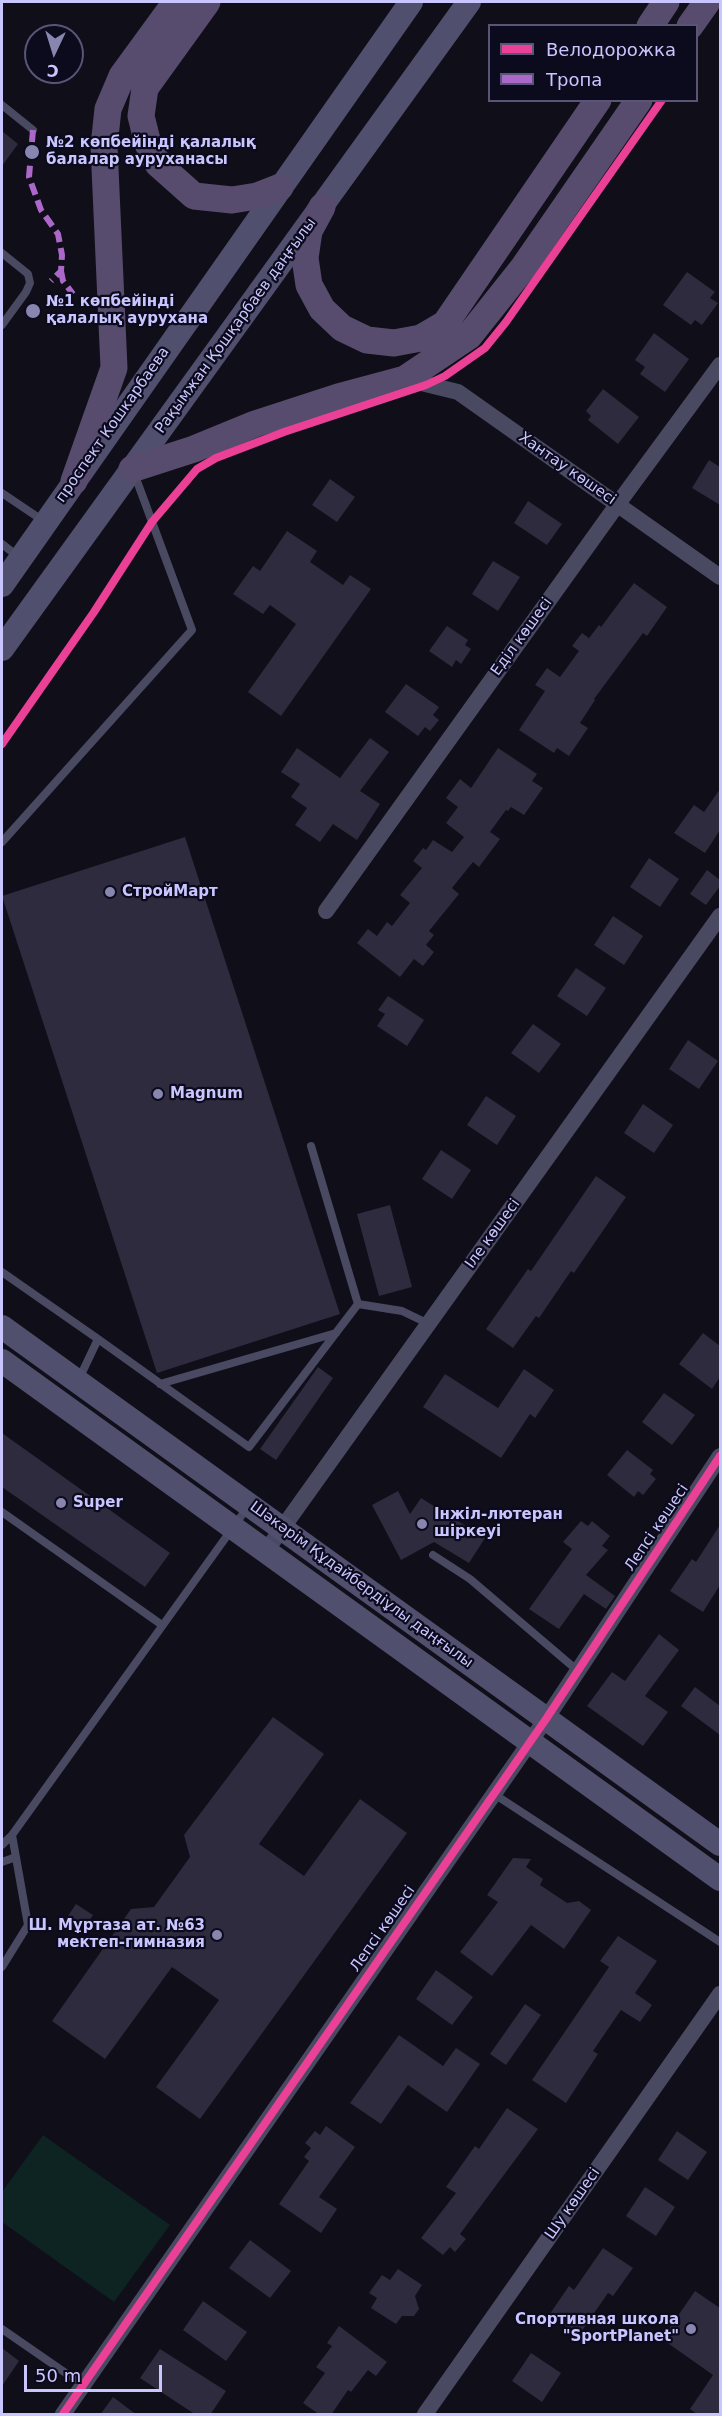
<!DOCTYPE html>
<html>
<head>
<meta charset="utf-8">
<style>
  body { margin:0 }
  #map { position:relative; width:722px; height:2416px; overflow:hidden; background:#100e19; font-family:"DejaVu Sans",sans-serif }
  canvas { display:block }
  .frame { position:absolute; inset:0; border:3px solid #c9c6ff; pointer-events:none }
  .legend { position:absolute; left:488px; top:24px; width:210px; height:78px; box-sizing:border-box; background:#0c0a1d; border:2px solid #585577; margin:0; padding:8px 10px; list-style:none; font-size:18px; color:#c9c6ff }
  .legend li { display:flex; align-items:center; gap:12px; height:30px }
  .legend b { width:30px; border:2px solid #585577 }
  .north { position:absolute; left:24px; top:24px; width:60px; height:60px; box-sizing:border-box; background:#0c0a1d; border:2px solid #585577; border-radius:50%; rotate:184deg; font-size:16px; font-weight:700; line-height:24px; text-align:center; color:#c9c6ff }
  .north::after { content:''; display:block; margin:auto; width:21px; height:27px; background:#8886ae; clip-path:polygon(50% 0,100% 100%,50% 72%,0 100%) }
  .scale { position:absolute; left:24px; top:2365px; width:138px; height:27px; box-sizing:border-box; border:3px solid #c9c6ff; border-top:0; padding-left:8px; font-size:18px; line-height:21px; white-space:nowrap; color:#c9c6ff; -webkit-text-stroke:4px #0c0a1d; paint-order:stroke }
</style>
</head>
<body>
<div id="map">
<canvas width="722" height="2416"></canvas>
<div class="frame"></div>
<ul class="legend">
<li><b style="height:8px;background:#ea4096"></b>Велодорожка</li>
<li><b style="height:8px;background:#ac68c9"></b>Тропа</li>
</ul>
<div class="north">С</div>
<div class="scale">50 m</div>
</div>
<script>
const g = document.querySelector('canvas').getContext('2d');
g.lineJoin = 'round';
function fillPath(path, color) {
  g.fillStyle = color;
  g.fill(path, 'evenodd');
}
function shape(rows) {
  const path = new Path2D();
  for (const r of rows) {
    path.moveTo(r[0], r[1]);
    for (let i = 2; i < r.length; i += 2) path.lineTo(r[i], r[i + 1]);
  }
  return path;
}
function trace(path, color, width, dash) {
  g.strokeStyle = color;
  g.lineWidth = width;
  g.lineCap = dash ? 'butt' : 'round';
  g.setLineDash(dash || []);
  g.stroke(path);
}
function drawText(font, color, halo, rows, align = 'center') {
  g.font = font + ' "DejaVu Sans",sans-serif';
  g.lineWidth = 4.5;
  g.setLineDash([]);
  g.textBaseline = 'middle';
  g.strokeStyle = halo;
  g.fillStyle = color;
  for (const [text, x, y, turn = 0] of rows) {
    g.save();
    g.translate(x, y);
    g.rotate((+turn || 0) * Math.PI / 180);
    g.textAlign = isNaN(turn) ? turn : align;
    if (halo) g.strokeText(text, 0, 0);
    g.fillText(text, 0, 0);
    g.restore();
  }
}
fillPath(shape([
  [43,2135,170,2225,114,2302,2,2222,2,2192]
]), '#0d2423');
fillPath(shape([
  [2,131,18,144,2,166],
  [687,272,715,292,710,298,718,303,702,325,695,320,691,325,663,305],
  [654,333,689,359,665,392,640,374,645,367,635,360],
  [603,389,639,417,618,444,588,420,591,416,586,411],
  [709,460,720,467,720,505,692,488],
  [330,479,355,497,337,522,312,505],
  [528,501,562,524,547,545,514,523],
  [287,531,317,551,310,562,343,585,350,575,371,589,281,716,248,692,296,624,270,605,263,614,233,594,253,566,260,571],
  [493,561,520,577,498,611,472,594],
  [634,583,667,607,647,636,643,633,594,699,595,700,580,723,588,728,569,756,557,748,554,753,519,730,545,691,535,685,547,668,560,677,579,651,572,646,582,633,589,638,599,625,601,627],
  [447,626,468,640,465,645,471,649,461,664,456,660,452,667,429,651],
  [406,684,439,707,433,715,439,720,430,731,425,727,418,736,385,712],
  [370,738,389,752,360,791,380,804,357,840,333,824,320,842,295,825,307,808,291,797,300,784,281,772,297,748,340,778],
  [498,748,537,774,532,781,543,788,524,815,511,807,508,811,506,810,490,832,500,839,479,867,473,862,452,888,459,894,429,931,434,935,426,945,434,952,423,966,414,959,400,977,357,943,368,929,377,936,387,922,392,926,410,903,400,895,422,868,413,861,423,848,426,850,433,840,452,852,464,837,446,823,458,807,446,798,460,779,471,788],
  [720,789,720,830,705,853,674,833,694,805,704,812],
  [185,837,340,1314,157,1373,2,896],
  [649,858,679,879,660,907,630,887],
  [707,870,720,880,720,886,706,905,690,894],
  [613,916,643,936,624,965,594,945],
  [576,968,606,988,587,1016,557,996],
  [388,996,424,1020,407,1046,377,1026,385,1014,378,1010],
  [533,1024,561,1044,539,1073,511,1053],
  [688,1040,718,1061,699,1089,669,1069],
  [486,1096,516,1116,497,1145,467,1125],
  [643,1104,673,1125,654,1153,624,1133],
  [441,1150,471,1170,452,1199,422,1179],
  [596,1176,626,1197,574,1273,571,1271,539,1318,536,1316,513,1348,486,1329,528,1269,531,1271],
  [390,1205,412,1287,379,1296,357,1214],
  [703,1333,720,1346,720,1377,712,1389,679,1364],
  [318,1367,333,1378,276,1460,260,1449],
  [524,1369,554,1390,535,1418,530,1414,501,1458,423,1407,445,1374,498,1408],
  [664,1393,695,1415,672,1445,642,1422],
  [2,1433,170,1553,145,1587,2,1487],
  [627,1450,653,1470,650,1474,656,1479,643,1495,638,1491,634,1497,607,1475],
  [398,1491,410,1514,421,1498,485,1538,469,1563,434,1542,401,1560,372,1505],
  [581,1521,588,1526,592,1521,610,1536,602,1546,608,1550,586,1575,615,1596,606,1609,584,1594,559,1629,529,1609,572,1549,563,1542],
  [720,1525,720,1585,703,1612,670,1591,692,1559,696,1562],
  [659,1634,679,1650,645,1696,668,1712,643,1746,587,1706,612,1672,625,1681],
  [695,1687,720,1706,720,1735,681,1706],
  [273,1717,324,1754,259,1844,304,1876,360,1799,407,1833,200,2119,156,2087,219,2000,172,1967,105,2059,52,2021,131,1909,154,1907,190,1857,184,1835],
  [513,1858,531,1859,526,1867,543,1879,540,1885,567,1903,579,1901,591,1910,564,1949,531,1925,492,1976,460,1952,498,1902,487,1895],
  [76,1904,93,1915,81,1933,64,1922],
  [618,1936,657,1961,635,1993,652,2005,640,2022,621,2010,593,2051,598,2054,566,2103,532,2080,609,1967,600,1961],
  [436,1970,473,1997,452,2025,416,1999],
  [525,2004,541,2015,506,2065,490,2054],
  [399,2035,443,2066,456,2048,480,2064,447,2112,408,2085,381,2124,350,2103],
  [507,2108,538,2129,460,2234,466,2239,455,2252,450,2247,443,2255,421,2238,456,2193,446,2187,475,2146,479,2149],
  [326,2126,355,2147,319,2197,337,2209,321,2233,279,2204,309,2161,304,2157,311,2148,305,2143,315,2131,320,2135],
  [677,2131,707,2152,688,2180,658,2160],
  [645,2187,675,2207,656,2236,626,2216],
  [250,2240,291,2271,270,2298,229,2268],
  [603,2248,633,2268,613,2296,608,2293,579,2335,549,2315,569,2286,574,2290],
  [398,2269,422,2285,415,2296,419,2309,414,2316,402,2316,396,2324,371,2308,377,2298,369,2293,382,2275,390,2280],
  [695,2291,720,2308,720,2415,698,2415,690,2409,713,2375,662,2339],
  [203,2301,247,2332,226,2361,183,2330],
  [339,2326,387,2362,376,2376,368,2370,351,2392,348,2390,331,2415,320,2415,303,2403,325,2373,316,2367,332,2346,327,2343],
  [2,2348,19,2361,2,2386],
  [160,2349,226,2391,210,2415,196,2415,140,2378],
  [531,2353,561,2373,542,2402,512,2381],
  [113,2397,137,2415,100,2415]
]), '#2d2b3d');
trace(shape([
  [2,105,33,130],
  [2,253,28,274,30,283,26,292,2,325],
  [2,493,45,522],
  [2,544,20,558],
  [2,842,192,630,134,473],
  [2,1272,98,1339,79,1379],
  [358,1304,402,1311,429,1324],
  [98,1339,249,1447,358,1304,311,1146],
  [160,1384,336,1333],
  [2,1512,162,1625],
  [433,1555,470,1579,578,1671],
  [494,1794,720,1942],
  [2,1845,12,1835],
  [2,1862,16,1857],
  [2,1967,28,1925,12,1835,247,1508],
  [2,2329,83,2385]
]), '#494a62', 8);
trace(shape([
  [405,379,458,392,720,577],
  [326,911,617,505,720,365],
  [266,1551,720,916],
  [63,2414,546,1719,720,1456],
  [425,2414,720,1994]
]), '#494a62', 16);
trace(shape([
  [2,585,411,2],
  [2,649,469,2],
  [2,1327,720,1844],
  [2,1361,720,1879]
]), '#504f6d', 24);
trace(shape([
  [207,2,145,88,141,116,148,144,158,164,194,196,232,200,257,196,280,187],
  [650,26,666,2],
  [690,26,707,2],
  [322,207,309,231,305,258,309,285,322,309,342,328,367,340,394,343,421,338,445,324,598,100],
  [132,469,194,449,255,424,338,397,405,379,469,336,523,268,639,100],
  [74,481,114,368,104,146,108,109,122,76,176,2]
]), '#574c6d', 27);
trace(shape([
  [33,130,29,177,41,210,58,234,62,255,61,271,51,281],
  [61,271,63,281,73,294]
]), '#ac68c9', 6, [12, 6]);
trace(shape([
  [2,744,94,612,152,522,197,469,216,458,284,432,426,385,445,376,485,348,506,322,662,100],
  [63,2414,546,1719,720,1456]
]), '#ea4096', 8);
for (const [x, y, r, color] of [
  [32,152,8,"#8886ae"],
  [33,311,8,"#8886ae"],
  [110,892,6,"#8886ae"],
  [158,1094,6,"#8886ae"],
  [61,1503,6,"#8886ae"],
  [422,1524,6,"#8886ae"],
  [217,1935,6,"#8886ae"],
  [691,2329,6,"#8886ae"]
]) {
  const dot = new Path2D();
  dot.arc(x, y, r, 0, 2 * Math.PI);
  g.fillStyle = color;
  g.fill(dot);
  trace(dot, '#0c0a1d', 2);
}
drawText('bold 15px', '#c9c6ff', '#0c0a1d', [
  ["№2 көпбейінді қалалық",46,143],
  ["балалар ауруханасы",46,160],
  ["№1 көпбейінді",46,302],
  ["қалалық аурухана",46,319],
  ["СтройМарт",122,892],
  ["Magnum",170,1094],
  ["Super",73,1503],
  ["Інжіл-лютеран",434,1515],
  ["шіркеуі",434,1532],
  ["Ш. Мұртаза ат. №63",205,1926,"right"],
  ["мектеп-гимназия",205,1943,"right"],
  ["Спортивная школа",679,2320,"right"],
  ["\"SportPlanet\"",679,2337,"right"]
], 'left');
drawText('15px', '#c9c6ff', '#0c0a1d', [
  ["Рақымжан Қошқарбаев даңғылы",236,326,-54],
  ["проспект Кошкарбаева",113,425,-55],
  ["Хантау көшесі",567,469,35],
  ["Еділ көшесі",522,637,-54],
  ["Іле көшесі",493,1234,-54],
  ["Лепсі көшесі",657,1528,-56],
  ["Шәкәрім Құдайбердіұлы даңғылы",361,1585,36],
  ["Лепсі көшесі",383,1929,-55],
  ["Шу көшесі",573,2204,-55]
]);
</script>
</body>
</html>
